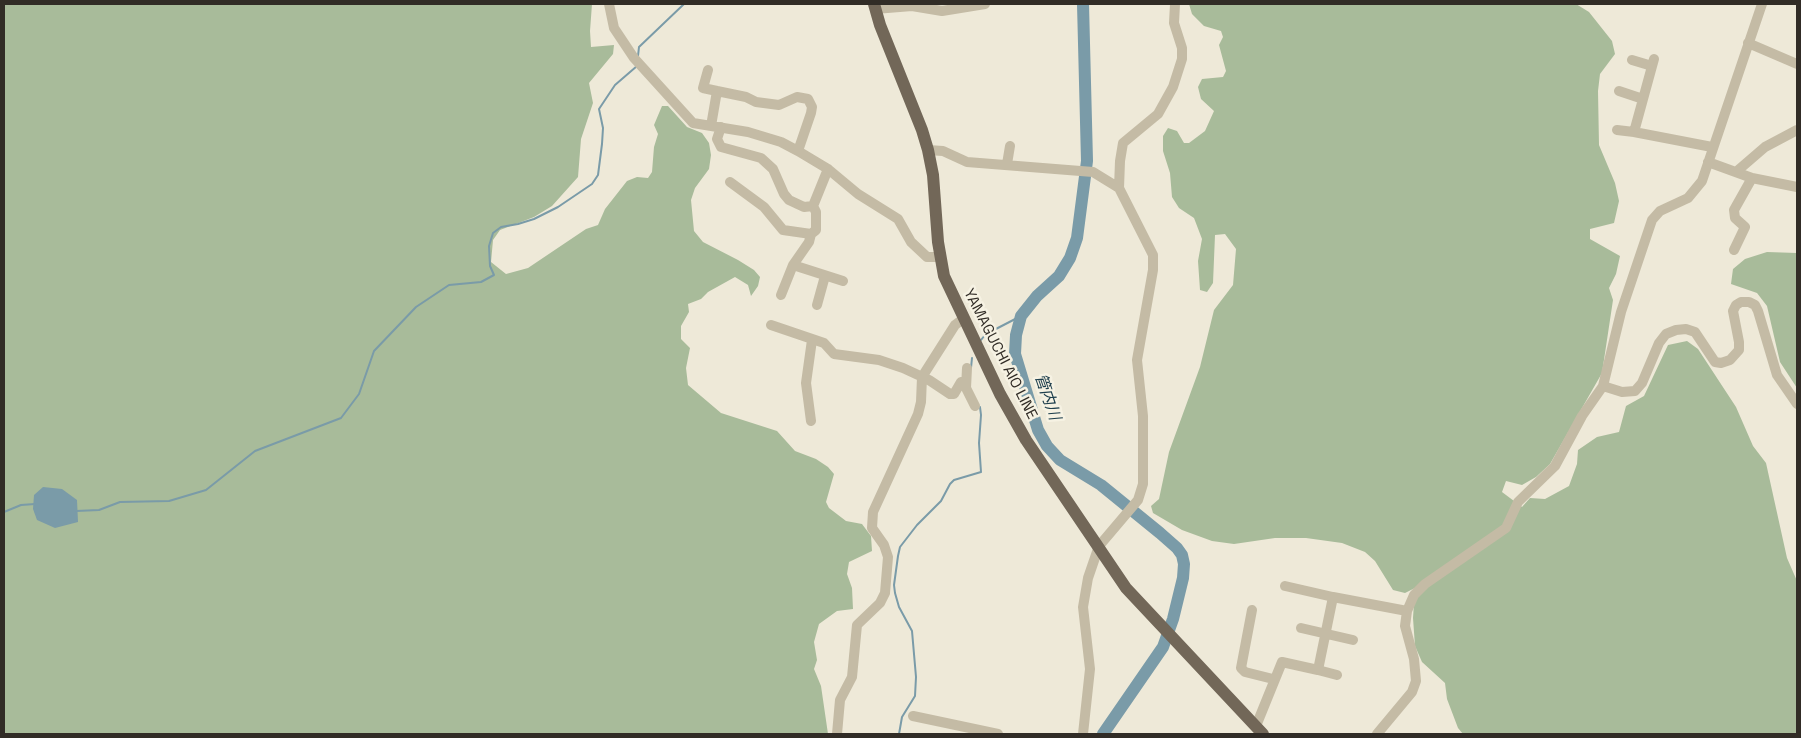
<!DOCTYPE html>
<html>
<head>
<meta charset="utf-8">
<style>
  body { margin:0 }
  #map { position:relative; width:1801px; height:738px; overflow:hidden; background:#eee9d8; font-family:"Space Grotesk",sans-serif }
  canvas { display:block }
  .frame { position:absolute; inset:0; border:5px solid #312c26; pointer-events:none }
</style>
</head>
<body>
<div id="map">
<canvas width="1801" height="738"></canvas>
<div class="frame"></div>
</div>
<script>
const g = document.querySelector('canvas').getContext('2d');
g.lineJoin = 'round';
function fillPath(path, color) {
  g.fillStyle = color;
  g.fill(path, 'evenodd');
}
function shape(rows) {
  const path = new Path2D();
  for (const r of rows) {
    path.moveTo(r[0], r[1]);
    for (let i = 2; i < r.length; i += 2) path.lineTo(r[i], r[i + 1]);
  }
  return path;
}
function trace(path, color, width, dash) {
  g.strokeStyle = color;
  g.lineWidth = width;
  g.lineCap = dash ? 'butt' : 'round';
  g.setLineDash(dash || []);
  g.stroke(path);
}
function drawText(font, color, halo, rows, align = 'center') {
  g.font = font + ' "Space Grotesk","Noto Sans JP",sans-serif';
  g.lineWidth = 5;
  g.setLineDash([]);
  g.textBaseline = 'middle';
  g.strokeStyle = halo;
  g.fillStyle = color;
  for (const [text, x, y, turn = 0] of rows) {
    g.save();
    g.translate(x, y);
    g.rotate((+turn || 0) * Math.PI / 180);
    g.textAlign = isNaN(turn) ? turn : align;
    if (halo) g.strokeText(text, 0, 0);
    g.fillText(text, 0, 0);
    g.restore();
  }
}
fillPath(shape([
  [4,4,592,4,590,31,591,47,614,45,613,54,589,83,593,103,581,139,578,177,552,206,534,217,500,230,493,240,491,262,506,274,528,268,586,229,598,225,605,209,627,181,637,177,648,178,652,172,654,147,658,134,654,125,662,106,668,106,687,127,702,133,709,143,711,155,709,169,695,188,691,200,694,231,703,242,738,260,754,270,760,277,758,286,751,296,748,285,735,277,708,292,701,299,688,304,689,312,681,326,681,339,690,348,686,368,688,385,721,413,777,431,795,451,816,459,828,467,834,474,826,502,829,508,846,521,862,524,871,536,872,551,849,562,847,574,852,588,853,609,837,611,819,624,814,642,817,660,814,669,821,686,828,734,4,734],
  [1189,4,1576,4,1589,12,1612,41,1615,54,1600,74,1598,91,1599,145,1615,183,1619,201,1614,223,1590,229,1590,239,1620,256,1616,274,1609,288,1613,300,1602,373,1550,464,1536,477,1522,485,1506,481,1502,492,1522,507,1530,498,1545,499,1569,486,1577,464,1578,450,1597,437,1619,432,1626,406,1644,396,1668,345,1687,341,1698,349,1736,407,1753,446,1766,463,1787,558,1797,581,1797,734,1463,734,1458,728,1447,699,1445,683,1422,662,1415,646,1413,618,1415,588,1405,593,1393,590,1375,561,1365,552,1342,543,1306,538,1275,538,1234,544,1212,541,1182,530,1153,513,1151,506,1159,499,1169,452,1200,367,1214,310,1233,285,1236,249,1225,234,1215,235,1213,283,1207,292,1200,290,1198,261,1202,239,1194,218,1179,208,1172,197,1170,173,1163,151,1163,136,1168,128,1177,131,1184,143,1189,143,1205,131,1214,111,1201,99,1198,87,1202,79,1223,77,1226,71,1219,45,1223,37,1221,31,1204,26,1192,14],
  [1767,252,1797,253,1797,388,1780,362,1767,306,1757,293,1731,284,1733,269,1745,259]
]), '#a8bb9a');
fillPath(shape([
  [43,487,62,489,77,500,78,522,55,528,37,520,33,509,34,495]
]), '#7a9ba8');
trace(shape([
  [638,56,639,47,684,4],
  [992,331,1021,316],
  [981,340,985,335],
  [971,368,972,358],
  [76,511,99,510,120,502,169,501,206,490,255,451,341,418,359,394,374,351,416,307,449,285,481,282,494,275,490,266,489,246,493,233,501,227,518,224,534,219,558,207,592,184,598,175,602,144,603,128,599,109,615,85,637,66],
  [4,512,21,505,35,504],
  [899,734,902,717,915,696,916,677,912,631,899,607,895,593,894,585,898,556,900,547,917,525,941,501,950,484,954,480,981,472,979,443,981,415,980,407]
]), '#7a9ba8', 2);
trace(shape([
  [1083,4,1087,161,1077,238,1070,258,1059,276,1037,296,1021,316,1016,335,1015,354,1038,430,1047,446,1060,460,1101,485,1160,533,1177,548,1182,555,1184,564,1183,578,1173,619,1163,647,1103,734]
]), '#7a9ba8', 12);
trace(shape([
  [609,4,614,28,634,58,693,123,748,132,781,142,798,151,828,169,858,194,898,219,911,242,927,257,940,257],
  [875,9,912,6,942,11,985,4],
  [1748,43,1797,64],
  [1654,59,1634,132,1712,147],
  [1632,60,1652,66],
  [708,70,703,88,717,91],
  [1619,91,1643,99],
  [711,126,717,91,746,97,756,102,779,105,797,97,808,99,812,107,811,113,798,151],
  [721,127,717,139,721,147,761,158,773,169,784,194,789,200,804,207,813,206],
  [1617,130,1634,132],
  [928,150,943,151,967,162,1093,172,1119,188],
  [1708,162,1752,178,1797,187],
  [1007,164,1010,146],
  [1736,172,1765,147,1797,130],
  [730,182,764,207,783,230,811,234],
  [1734,250,1745,227,1735,218,1734,210,1752,178],
  [793,265,843,281],
  [781,295,793,265,809,242,811,234,816,230,816,212,813,206,828,169],
  [817,305,825,276],
  [771,325,824,343,834,354,879,360,903,368,929,380,950,394,954,394,961,382,965,383],
  [967,368,966,388,975,406],
  [1603,386,1622,392,1635,391,1642,383,1659,343,1666,334,1676,330,1686,329,1695,332,1715,362,1721,363,1730,360,1739,350,1739,342,1733,311,1736,305,1741,302,1749,302,1755,305,1758,311,1777,375,1797,404],
  [811,421,806,383,812,340],
  [1285,586,1333,597],
  [1252,610,1241,668,1245,672,1273,679],
  [1301,628,1353,640],
  [1318,670,1337,675],
  [913,716,998,734],
  [1256,726,1282,662,1318,670,1333,597,1407,611],
  [837,734,840,700,852,677,857,625,880,603,885,593,888,557,884,545,872,528,873,512,918,414,921,402,922,377,955,325,963,319],
  [1083,734,1090,669,1083,607,1088,578,1099,546,1138,500,1143,484,1143,416,1137,360,1153,270,1153,255,1119,188,1120,161,1123,143,1158,114,1173,87,1182,59,1182,48,1174,23,1175,4],
  [1377,734,1412,692,1416,681,1414,659,1405,626,1407,611,1414,595,1425,584,1506,528,1518,502,1555,466,1582,416,1603,386,1621,312,1652,220,1660,211,1688,198,1702,181,1762,4]
]), '#c4bba5', 10);
trace(shape([
  [874,4,880,25,922,130,928,150,933,175,938,242,944,276,1000,394,1026,440,1126,588,1263,734]
]), '#726758', 12);
drawText('15px', '#312c26', '#f6f2e3', [
  ["YAMAGUCHI AIO LINE",1000,354,63]
]);
drawText('italic 16px', '#20404e', '#f6f2e3', [
  ["管内川",1047,397,71]
]);
</script>
</body>
</html>
